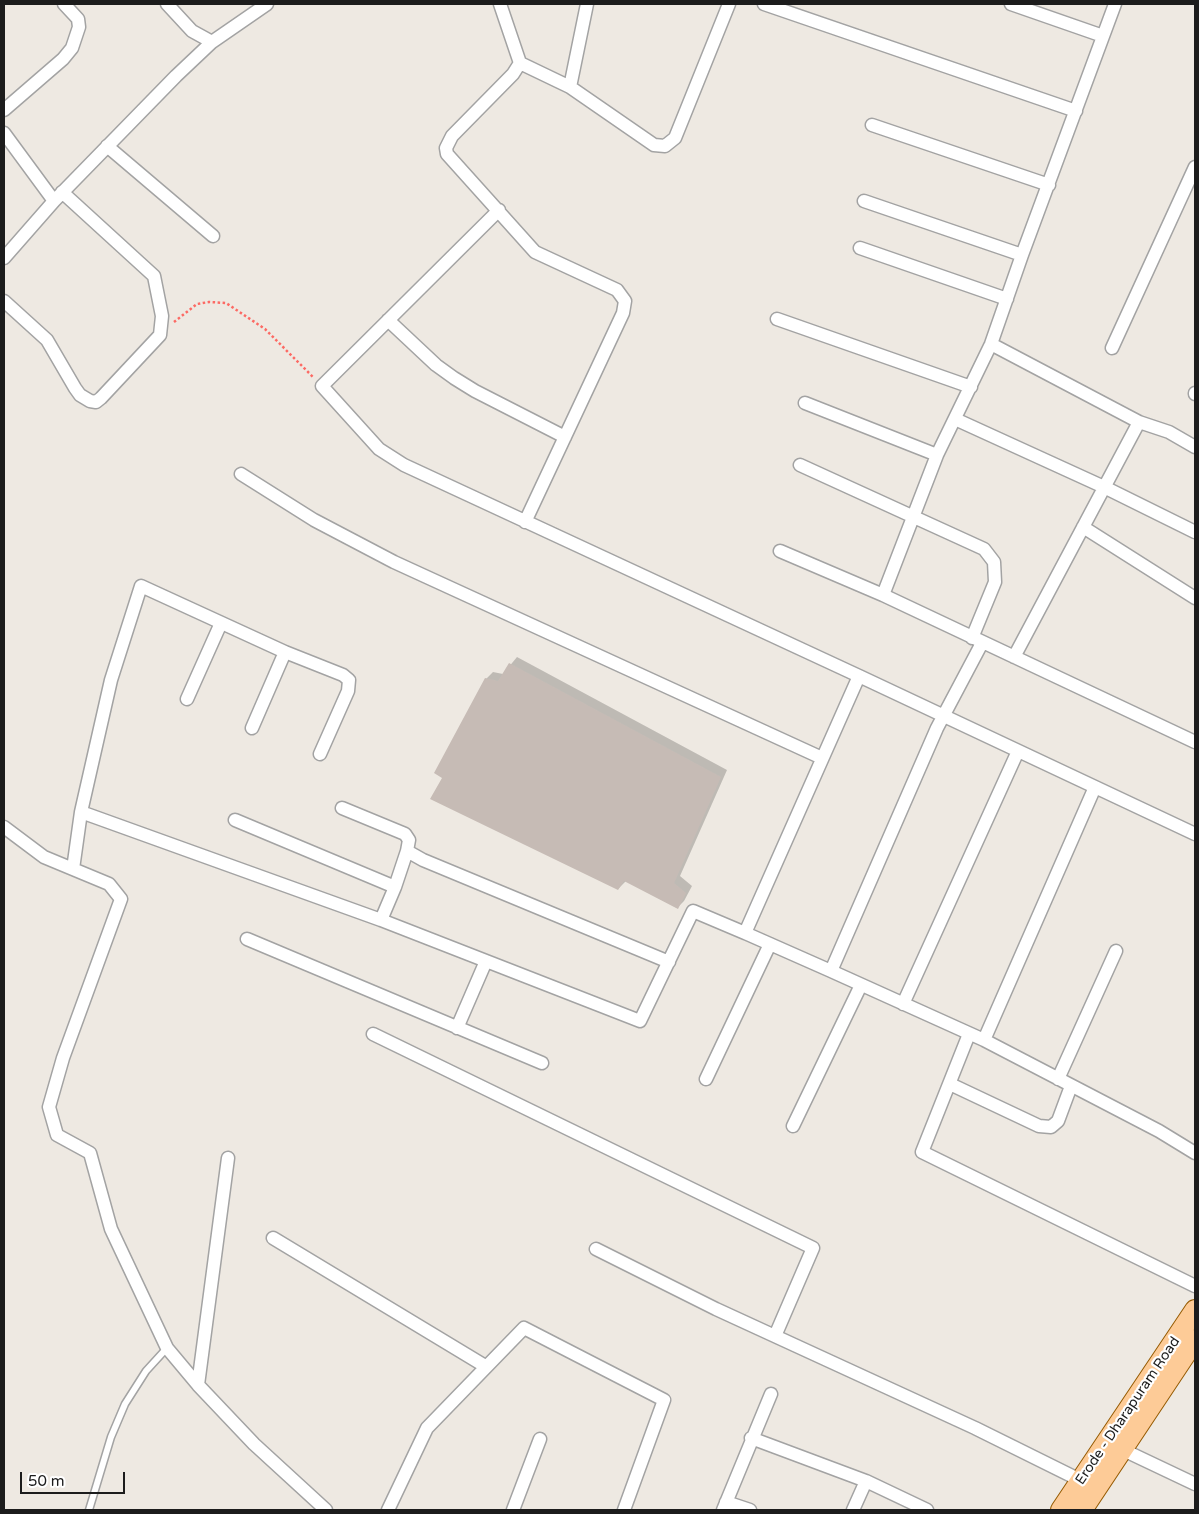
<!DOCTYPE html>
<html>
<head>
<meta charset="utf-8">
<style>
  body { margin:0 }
  #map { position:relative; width:1199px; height:1514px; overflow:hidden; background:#eee9e2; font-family:"Varela Round",sans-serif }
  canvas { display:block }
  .frame { position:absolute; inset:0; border:5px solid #1c1c1c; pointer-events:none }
  .scale { position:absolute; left:20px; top:1472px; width:105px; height:22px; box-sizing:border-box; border:2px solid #1c1c1c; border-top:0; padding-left:6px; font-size:15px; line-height:18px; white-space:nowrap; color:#1c1c1c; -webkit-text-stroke:4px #fff; paint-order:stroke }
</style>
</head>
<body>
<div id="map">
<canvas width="1199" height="1514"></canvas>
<div class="frame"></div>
<div class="scale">50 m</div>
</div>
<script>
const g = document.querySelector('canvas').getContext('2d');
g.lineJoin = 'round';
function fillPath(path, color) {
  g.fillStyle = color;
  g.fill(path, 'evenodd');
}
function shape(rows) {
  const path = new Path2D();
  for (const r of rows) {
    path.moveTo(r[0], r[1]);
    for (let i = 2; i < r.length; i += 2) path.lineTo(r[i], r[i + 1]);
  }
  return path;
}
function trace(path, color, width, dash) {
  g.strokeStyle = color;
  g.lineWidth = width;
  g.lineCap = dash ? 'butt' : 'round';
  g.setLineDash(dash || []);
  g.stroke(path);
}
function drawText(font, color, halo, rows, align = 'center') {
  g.font = font + ' "Varela Round",sans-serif';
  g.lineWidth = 4.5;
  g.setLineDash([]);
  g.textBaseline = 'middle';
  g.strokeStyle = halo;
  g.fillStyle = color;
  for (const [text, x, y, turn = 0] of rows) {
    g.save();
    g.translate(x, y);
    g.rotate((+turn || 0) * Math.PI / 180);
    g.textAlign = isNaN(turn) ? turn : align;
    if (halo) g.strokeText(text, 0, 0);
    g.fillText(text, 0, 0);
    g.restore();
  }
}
fillPath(shape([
  [517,657,727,770,680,876,692,886,684,901,677,908,626,881,618,889,444,778,486,679,493,672,503,674]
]), '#0003');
fillPath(shape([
  [509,663,721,777,674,883,686,893,678,909,624,881,618,890,430,799,442,778,434,773,485,678,498,681]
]), '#c6bbb5');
const lane = shape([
  [89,1510,111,1437,125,1404,146,1371,167,1348]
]);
const street = shape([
  [167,4,192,31,212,42],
  [500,4,520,63,513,74,452,136,446,148,447,154,535,252,617,290,625,301,623,313,525,522],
  [764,4,1076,111],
  [1011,4,1103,36],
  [1115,4,1022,255,991,344,937,455,883,595,1195,742],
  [520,63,570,87,654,145,665,146,675,138,729,4],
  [570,87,587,4],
  [4,110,63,59,72,48,79,27,78,19,64,4],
  [872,125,1049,185],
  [4,133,54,201],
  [107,146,213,236],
  [864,201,1022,255],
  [499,210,322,386,379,449,404,465,859,676,745,933,831,971,937,728,982,643],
  [860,248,1007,299],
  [4,258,54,201,176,76,212,42,267,4],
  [4,301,47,340,75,388,80,395,90,401,96,402,101,398,160,335,162,316,154,276,62,192],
  [777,319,971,387],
  [388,320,436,365,454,378,475,391,565,437],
  [991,344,1139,422,1014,657],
  [1112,348,1195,167],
  [1195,394,1195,393],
  [805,403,937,455],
  [955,419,1104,487,1195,532],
  [1139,422,1169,432,1195,447],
  [800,465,984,549,994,562,995,582,972,638],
  [241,474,314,520,394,562,822,758],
  [1083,527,1195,598],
  [780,551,883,595],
  [285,652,343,675,349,680,348,691,320,754],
  [859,676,1195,834],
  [187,699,221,623],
  [252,728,285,652,141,586,111,680,81,812,381,920,640,1021,693,911,745,933],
  [342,808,405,834,409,840,407,851],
  [235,820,395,887],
  [4,827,44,857,109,884,121,899,63,1058,49,1107,57,1135,90,1153,111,1229,167,1348,198,1385,254,1444,326,1510],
  [73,869,81,812],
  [381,920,395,887,407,851,423,860,669,962],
  [247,939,542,1063],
  [831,971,984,1040,1159,1131,1195,1153],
  [903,1004,1018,751],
  [457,1028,486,961],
  [373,1034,813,1248,775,1336],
  [969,1034,922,1152,1195,1286],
  [984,1040,1095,787],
  [706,1079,770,944],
  [1058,1079,1116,951],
  [950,1084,1039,1126,1051,1127,1058,1121,1071,1086],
  [793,1126,861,985],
  [273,1238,485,1366],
  [596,1249,716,1309,975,1428,1086,1483],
  [198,1385,228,1158],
  [751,1438,866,1481,927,1510],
  [1117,1447,1195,1484],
  [726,1502,750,1510],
  [388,1510,427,1428,524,1328,664,1400,624,1510],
  [513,1510,540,1439],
  [723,1510,771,1394],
  [853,1510,866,1481]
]);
const primary = shape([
  [1061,1510,1195,1310],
  [1082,1510,1195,1340]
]);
trace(lane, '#a3a3a3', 9);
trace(street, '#a3a3a3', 15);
trace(primary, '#955a00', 22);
trace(shape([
  [174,322,197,304,209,302,226,303,265,329,314,378]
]), '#fc6a64', 2.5, [2.5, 2.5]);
trace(lane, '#fff', 6);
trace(street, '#fff', 12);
trace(primary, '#fdcb97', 20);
drawText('14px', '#1c1c1c', '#fff', [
  ["Erode - Dharapuram Road",1128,1411,-56]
]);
</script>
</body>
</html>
